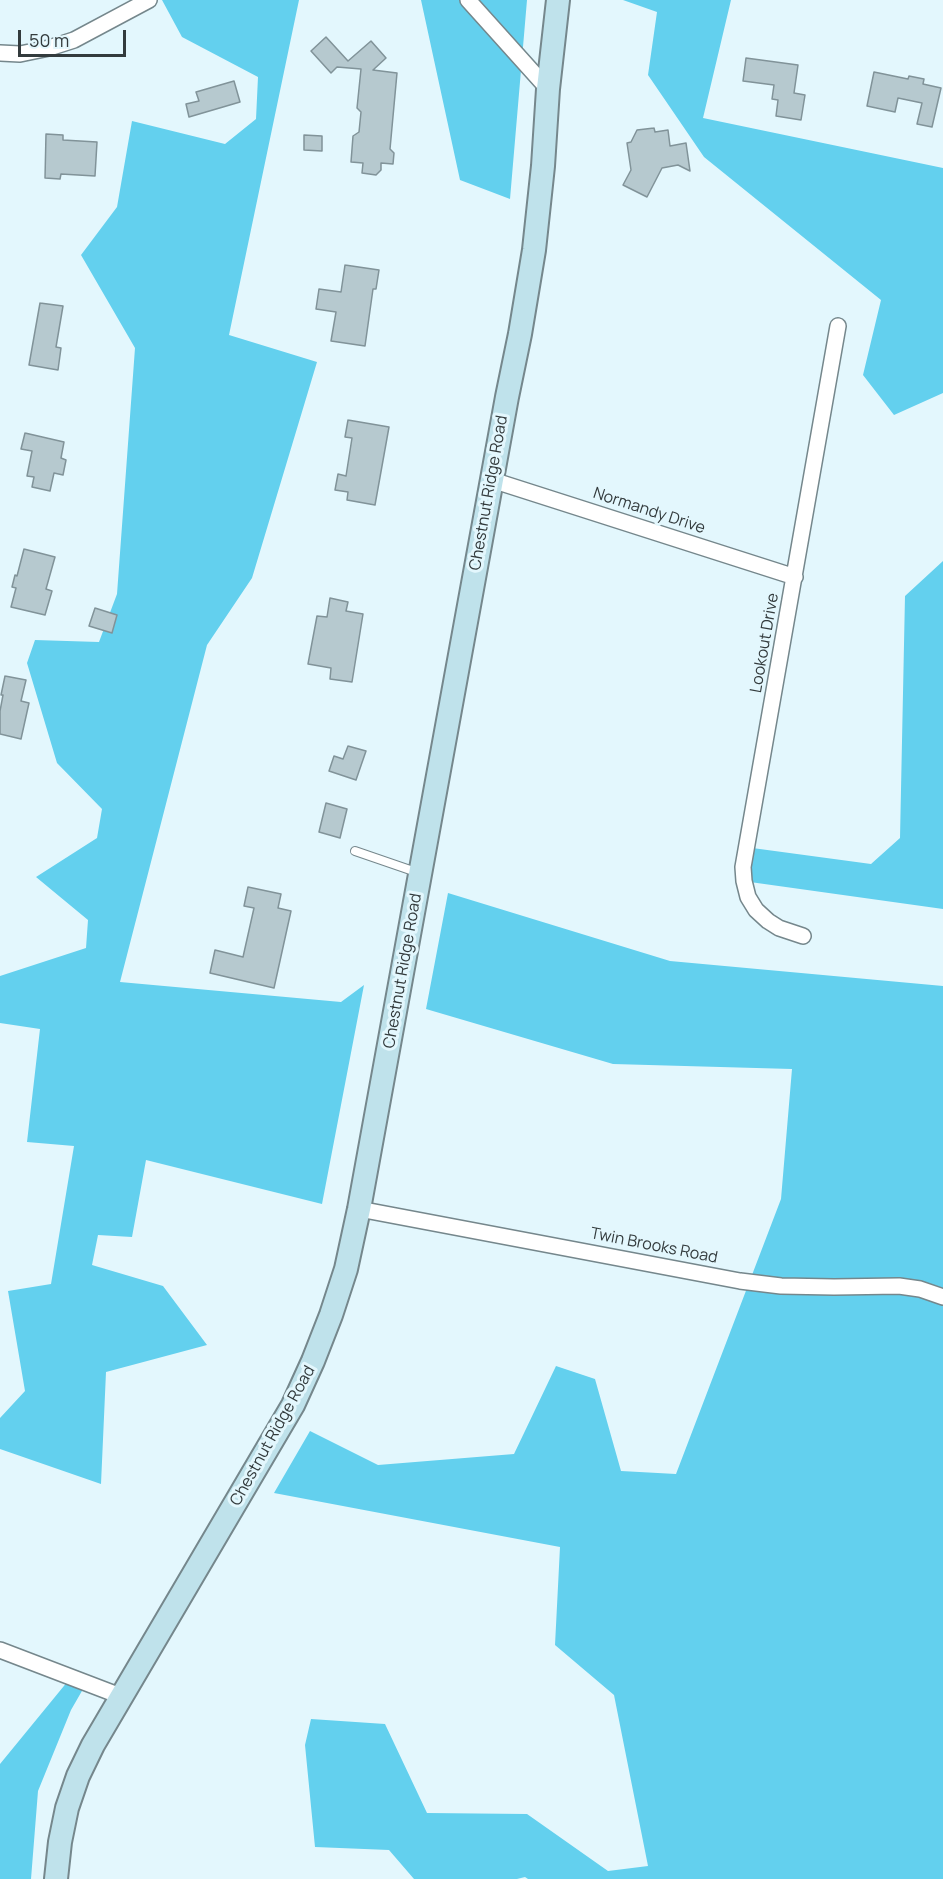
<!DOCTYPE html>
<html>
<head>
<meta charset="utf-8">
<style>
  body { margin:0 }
  #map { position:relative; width:943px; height:1879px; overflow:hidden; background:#e3f7fd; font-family:Manrope,sans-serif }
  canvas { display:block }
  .scale { position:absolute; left:18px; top:30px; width:108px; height:27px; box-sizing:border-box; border:3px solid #333b3d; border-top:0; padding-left:8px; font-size:18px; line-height:21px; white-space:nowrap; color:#333b3d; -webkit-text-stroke:4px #e3f7fd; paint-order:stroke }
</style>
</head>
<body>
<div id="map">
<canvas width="943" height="1879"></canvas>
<div class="scale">50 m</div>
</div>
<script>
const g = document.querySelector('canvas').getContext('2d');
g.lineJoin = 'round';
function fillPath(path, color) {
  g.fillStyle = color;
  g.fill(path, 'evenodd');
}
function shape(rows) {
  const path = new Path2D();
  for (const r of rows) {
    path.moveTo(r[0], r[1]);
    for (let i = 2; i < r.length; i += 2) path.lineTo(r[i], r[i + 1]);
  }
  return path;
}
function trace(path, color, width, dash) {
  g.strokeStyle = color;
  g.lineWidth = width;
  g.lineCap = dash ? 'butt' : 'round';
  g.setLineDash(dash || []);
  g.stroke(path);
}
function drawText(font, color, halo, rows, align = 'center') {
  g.font = font + ' Manrope,sans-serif';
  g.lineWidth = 6;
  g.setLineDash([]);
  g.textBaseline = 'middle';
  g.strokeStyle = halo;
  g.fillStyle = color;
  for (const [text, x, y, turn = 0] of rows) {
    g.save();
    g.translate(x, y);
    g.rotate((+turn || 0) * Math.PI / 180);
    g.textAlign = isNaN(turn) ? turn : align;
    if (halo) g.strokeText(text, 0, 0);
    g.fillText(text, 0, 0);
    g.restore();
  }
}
fillPath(shape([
  [162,0,299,0,229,335,317,362,252,578,207,645,120,982,341,1002,364,985,322,1204,146,1160,132,1237,98,1235,92,1265,163,1286,207,1345,106,1372,101,1484,0,1449,0,1418,25,1391,8,1291,51,1284,74,1146,27,1142,40,1029,0,1023,0,976,86,948,88,920,36,877,97,838,102,809,57,763,27,663,35,640,99,642,117,594,135,348,81,255,117,207,132,121,225,144,256,119,258,77,182,37],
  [421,0,527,0,510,199,460,180],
  [623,0,731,0,703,118,943,168,943,393,894,415,863,375,881,300,704,157,648,75,657,12],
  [943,561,943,909,750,882,745,847,871,864,900,838,905,596],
  [448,893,670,961,943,986,943,1879,528,1879,525,1877,517,1879,414,1879,389,1850,315,1847,305,1745,311,1719,385,1724,427,1813,527,1814,608,1871,648,1866,614,1695,555,1645,560,1547,274,1493,310,1431,378,1465,514,1454,556,1366,595,1379,621,1471,676,1474,781,1199,792,1069,613,1064,426,1009],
  [77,1670,90,1677,71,1710,38,1791,31,1879,0,1879,0,1764]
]), '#63d0ee');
const building = shape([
  [326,37,348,61,371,41,386,58,373,70,397,73,390,149,394,153,393,164,381,163,381,170,376,175,362,173,363,163,351,162,353,136,359,132,361,112,357,108,361,69,337,67,331,73,311,51,326,37],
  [746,58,798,65,794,93,805,95,801,120,776,116,778,100,772,99,774,85,743,81,746,58],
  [874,72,908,79,909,76,924,79,923,84,941,88,932,127,917,124,922,103,898,98,895,112,867,106,874,72],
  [234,81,240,102,189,117,186,104,199,101,196,92,234,81],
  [654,128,655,132,668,130,670,146,686,143,690,171,678,165,662,168,647,197,623,185,631,170,627,143,631,142,637,130,654,128],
  [46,134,63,135,63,140,97,142,95,176,61,174,60,179,45,178,46,134],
  [304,135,322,136,322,151,304,150,304,135],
  [345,265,379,270,376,289,373,289,365,346,331,341,336,312,316,309,319,289,341,292,345,265],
  [40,303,63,306,56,347,61,348,58,370,29,365,40,303],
  [348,420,389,427,375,505,347,500,348,492,335,490,338,474,346,476,352,438,345,437,348,420],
  [25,433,64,442,61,458,66,460,63,475,54,473,50,491,32,487,34,477,27,476,32,451,21,449,25,433],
  [24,549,55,557,46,589,52,591,45,615,11,607,16,588,12,587,15,575,17,576,24,549],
  [330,598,348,602,346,611,363,614,352,682,330,679,331,668,308,664,317,616,327,617,330,598],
  [95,608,117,615,112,633,89,626,95,608],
  [5,676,26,680,21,701,29,703,21,739,0,734,0,711,3,695,1,695,5,676],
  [348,746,366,751,356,780,329,771,334,756,343,759,348,746],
  [326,803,347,809,340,838,319,832,326,803],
  [248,887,281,894,278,908,291,911,274,988,210,973,215,950,243,957,254,908,244,906,248,887]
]);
fillPath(building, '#b6c9cf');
trace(building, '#819399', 1.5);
const service = shape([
  [355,851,419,873]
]);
const minor = shape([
  [468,0,548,89],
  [0,53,20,54,49,48,74,40,149,0],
  [492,480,795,577],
  [803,936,779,928,768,921,756,910,748,897,744,881,743,867,838,326],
  [359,1209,740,1281,781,1286,834,1287,899,1286,920,1289,943,1297],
  [0,1650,123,1697]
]);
const secondary = shape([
  [56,1879,60,1842,67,1808,78,1776,93,1745,293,1405,313,1361,331,1315,346,1269,359,1209,507,397,520,334,534,250,543,166,548,89,558,0]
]);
trace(service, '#75878c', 10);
trace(minor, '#75878c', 18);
trace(secondary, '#75878c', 26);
trace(service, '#fff', 8);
trace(minor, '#fff', 15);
trace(secondary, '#bfe2eb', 22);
drawText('16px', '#333b3d', '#e3f7fd', [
  ["Chestnut Ridge Road",489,493,-80],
  ["Normandy Drive",649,511,18],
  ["Lookout Drive",765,643,-80],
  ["Chestnut Ridge Road",403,971,-80],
  ["Twin Brooks Road",654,1246,11],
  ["Chestnut Ridge Road",273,1436,-61]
]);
</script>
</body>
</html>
